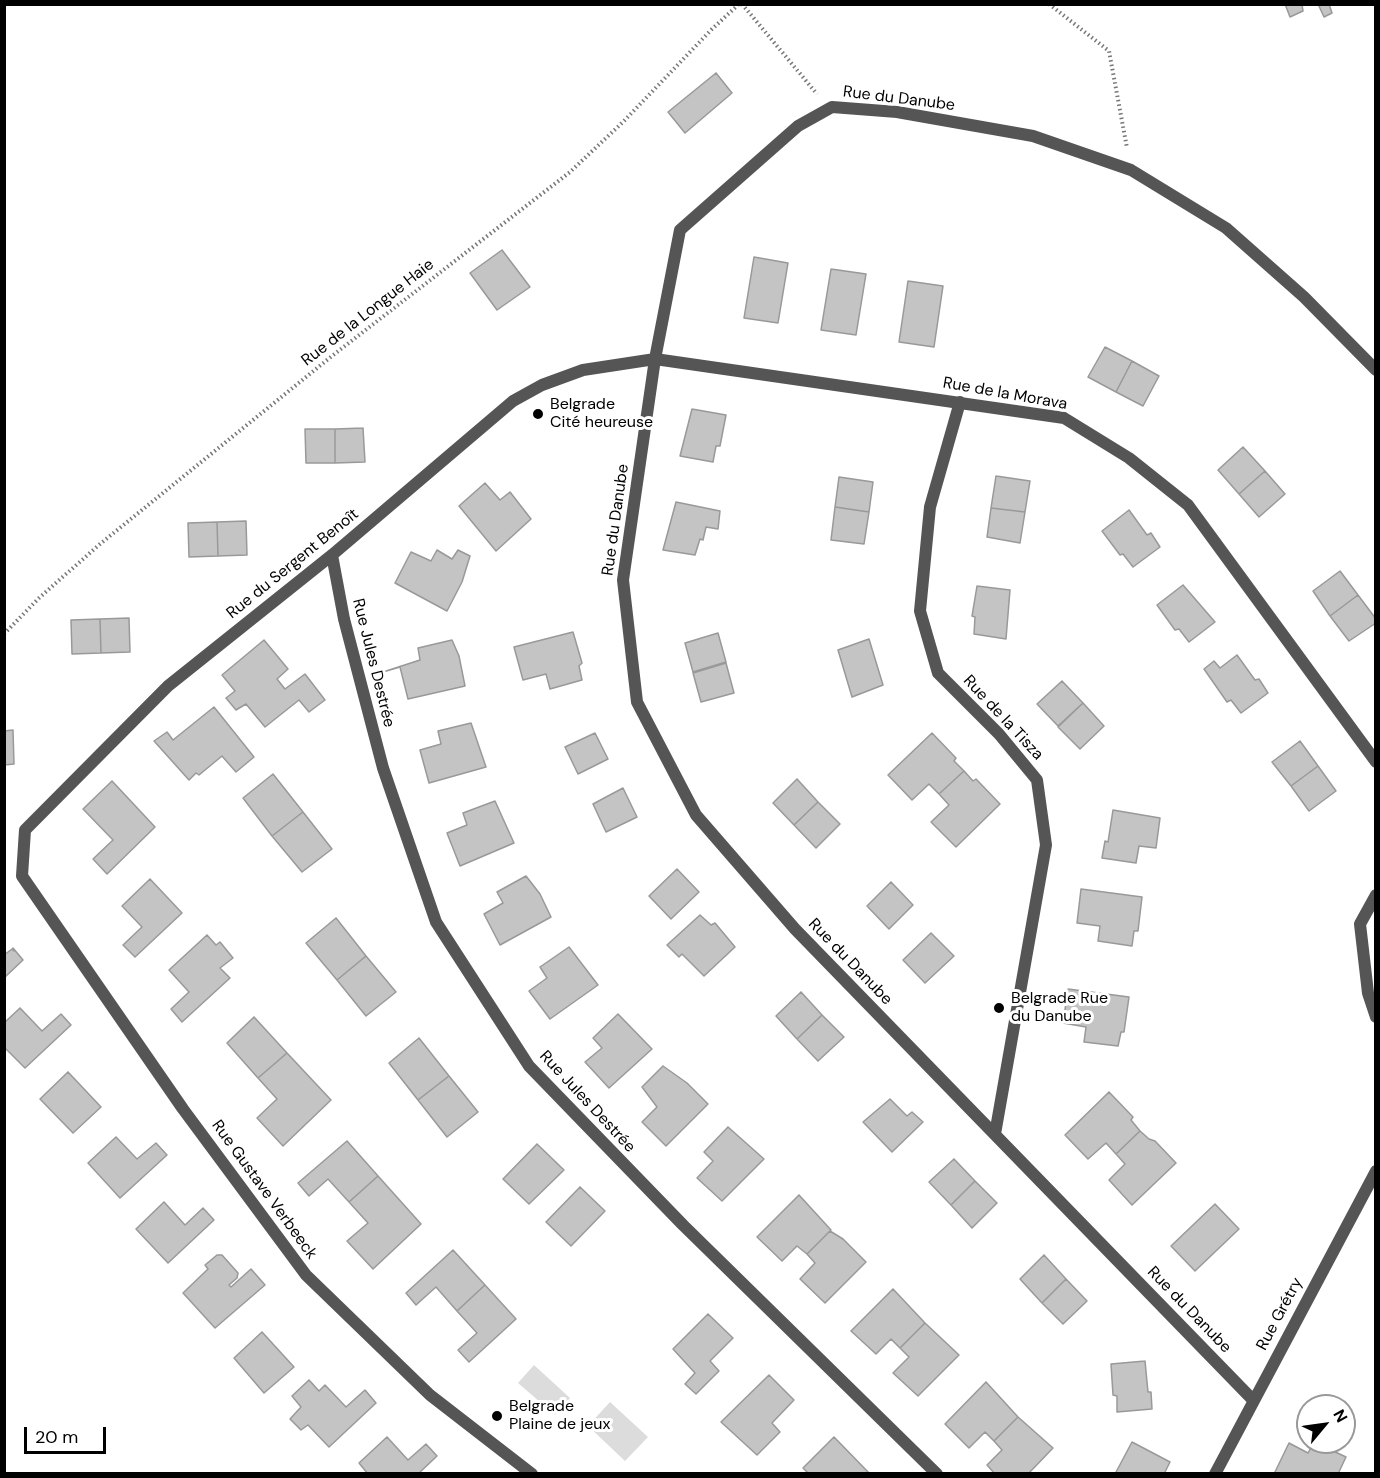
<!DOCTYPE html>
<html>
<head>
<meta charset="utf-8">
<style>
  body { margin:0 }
  #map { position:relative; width:1380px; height:1478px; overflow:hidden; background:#fff; font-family:"DM Sans",sans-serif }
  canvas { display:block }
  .frame { position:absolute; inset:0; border:6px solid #000; pointer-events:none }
  .north { position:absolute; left:1296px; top:1394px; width:60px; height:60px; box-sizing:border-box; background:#fff; border:2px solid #999; border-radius:50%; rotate:61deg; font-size:16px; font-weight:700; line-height:24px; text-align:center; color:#000 }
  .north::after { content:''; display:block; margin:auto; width:21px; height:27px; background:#000; clip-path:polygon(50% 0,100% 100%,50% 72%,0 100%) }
  .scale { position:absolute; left:24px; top:1427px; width:82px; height:27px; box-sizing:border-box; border:3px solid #000; border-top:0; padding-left:8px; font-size:18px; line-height:21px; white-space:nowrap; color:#000; -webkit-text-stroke:4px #fff; paint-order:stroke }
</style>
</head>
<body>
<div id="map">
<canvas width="1380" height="1478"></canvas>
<div class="frame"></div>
<div class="north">N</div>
<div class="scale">20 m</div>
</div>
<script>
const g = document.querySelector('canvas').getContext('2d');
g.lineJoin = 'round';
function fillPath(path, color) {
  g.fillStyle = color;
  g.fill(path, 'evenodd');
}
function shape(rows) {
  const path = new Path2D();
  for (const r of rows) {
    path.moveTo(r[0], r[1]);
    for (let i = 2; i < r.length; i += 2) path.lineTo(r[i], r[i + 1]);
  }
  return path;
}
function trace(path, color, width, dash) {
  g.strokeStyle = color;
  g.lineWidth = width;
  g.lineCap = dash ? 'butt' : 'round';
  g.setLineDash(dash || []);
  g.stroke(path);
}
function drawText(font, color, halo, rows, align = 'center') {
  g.font = font + ' "DM Sans",sans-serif';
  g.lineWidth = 6;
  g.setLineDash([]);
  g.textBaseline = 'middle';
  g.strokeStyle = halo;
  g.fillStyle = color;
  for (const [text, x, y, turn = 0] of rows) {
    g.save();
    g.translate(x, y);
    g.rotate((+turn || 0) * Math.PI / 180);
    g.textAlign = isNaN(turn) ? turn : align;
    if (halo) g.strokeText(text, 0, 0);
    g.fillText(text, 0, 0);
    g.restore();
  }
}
fillPath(shape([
  [534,1365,570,1398,555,1415,518,1383],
  [610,1402,648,1437,625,1461,588,1426]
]), '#dcdcdc');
const building = shape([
  [1285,4,1302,4,1303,11,1290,17,1285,4],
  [1318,4,1329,4,1332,13,1324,17,1318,4],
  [716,73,732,93,685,133,668,112,716,73],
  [502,250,530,287,497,310,470,273,502,250],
  [754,257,788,263,778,323,744,318,754,257],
  [831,269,866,274,856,335,821,330,831,269],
  [908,281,943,286,934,347,899,342,908,281],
  [1105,347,1132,361,1116,392,1088,377,1105,347],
  [1132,361,1159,376,1143,406,1116,392,1132,361],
  [692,409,726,415,720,446,716,446,713,462,680,456,692,409],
  [363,428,365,462,335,463,335,429,363,428],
  [305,429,335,429,335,463,306,463,305,429],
  [1243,447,1265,471,1239,494,1218,470,1243,447],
  [1265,471,1285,494,1259,517,1239,494,1265,471],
  [996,476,1030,481,1025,512,991,508,996,476],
  [839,477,873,482,869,512,835,507,839,477],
  [485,483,500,500,510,492,531,519,496,551,459,506,485,483],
  [676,502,720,511,718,529,706,527,703,540,700,539,695,555,663,550,676,502],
  [835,507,869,512,864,544,831,540,835,507],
  [991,508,1025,512,1020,543,987,537,991,508],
  [1129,510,1147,535,1151,533,1160,547,1133,567,1123,554,1120,555,1102,531,1129,510],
  [246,521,247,555,218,556,217,522,246,521],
  [217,522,218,556,189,557,188,523,217,522],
  [437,550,452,559,458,550,470,556,462,582,447,611,395,583,411,552,431,561,437,550],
  [1340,571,1358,595,1330,616,1313,591,1340,571],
  [1183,585,1215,622,1189,642,1179,629,1175,630,1157,605,1183,585],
  [977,586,1010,590,1006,639,974,634,975,617,972,616,977,586],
  [1358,595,1376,619,1376,623,1349,641,1330,616,1358,595],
  [129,618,130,652,101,653,100,619,129,618],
  [100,619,101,653,72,654,71,620,100,619],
  [573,632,582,663,579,666,582,680,550,689,546,674,523,680,514,647,573,632],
  [718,633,726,662,693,672,685,643,718,633],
  [869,639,883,685,852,697,838,650,869,639],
  [264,640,288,669,277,679,285,689,305,674,325,700,309,712,299,700,265,727,246,704,236,710,226,698,235,691,222,675,264,640],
  [452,640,459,656,465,686,408,699,400,667,383,672,420,660,418,648,452,640],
  [1237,655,1255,680,1259,679,1268,693,1241,713,1231,700,1227,702,1204,669,1214,661,1220,668,1237,655],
  [726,663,734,693,701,702,693,673,726,663],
  [1062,681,1083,703,1058,726,1037,704,1062,681],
  [1083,703,1104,726,1080,749,1058,727,1083,703],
  [214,707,254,757,236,772,222,756,199,775,196,773,189,780,154,741,167,732,173,740,214,707],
  [471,723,486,767,429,783,420,750,441,744,438,731,471,723],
  [13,730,14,764,4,765,4,731,13,730],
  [595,733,608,759,578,774,565,747,595,733],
  [932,733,956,758,954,761,964,771,939,794,929,784,912,800,888,775,932,733],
  [1300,741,1318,766,1291,786,1272,762,1300,741],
  [1318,766,1336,791,1309,811,1291,786,1318,766],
  [964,771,973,781,976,779,1000,804,956,847,931,822,949,805,939,794,964,771],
  [273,774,303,812,272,836,243,798,273,774],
  [797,779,818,802,794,825,773,803,797,779],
  [112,781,155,827,107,874,93,859,113,840,83,809,112,781],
  [623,788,637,817,606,832,593,804,623,788],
  [495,801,514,843,460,866,447,833,467,825,463,813,495,801],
  [818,802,840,824,816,848,794,825,818,802],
  [1113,810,1160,818,1156,848,1139,846,1136,863,1102,858,1105,841,1108,842,1113,810],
  [303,812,332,849,302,872,272,836,303,812],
  [677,869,699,892,671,919,649,896,677,869],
  [526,876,540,894,551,917,500,945,484,914,503,903,497,892,526,876],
  [150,879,182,913,135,957,123,945,142,927,122,906,150,879],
  [891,882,913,905,889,929,867,906,891,882],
  [1081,889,1142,897,1138,931,1134,931,1132,946,1098,941,1100,926,1077,923,1081,889],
  [700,915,711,925,715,923,735,947,704,976,682,954,679,957,667,945,700,915],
  [336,918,366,956,337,980,306,943,336,918],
  [931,933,954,956,925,983,903,960,931,933],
  [207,935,216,945,220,942,233,958,220,968,230,978,182,1022,171,1009,189,992,169,970,207,935],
  [569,947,598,985,550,1019,529,991,547,978,540,967,569,947],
  [13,948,23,960,4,978,4,955,12,949,14,951,13,948],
  [366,956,396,992,366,1016,337,980,366,956],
  [1068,989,1129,997,1124,1032,1121,1032,1118,1046,1084,1042,1086,1027,1063,1023,1068,989],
  [801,992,822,1015,797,1039,776,1016,801,992],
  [20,1008,42,1031,61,1014,71,1025,25,1068,4,1047,4,1023,20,1008],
  [618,1014,652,1049,609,1088,585,1062,602,1048,593,1038,618,1014],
  [822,1015,844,1037,818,1061,797,1039,822,1015],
  [254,1017,287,1053,258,1078,227,1043,254,1017],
  [419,1038,449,1076,418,1100,389,1063,419,1038],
  [287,1053,331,1100,283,1146,257,1118,277,1099,258,1078,287,1053],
  [663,1066,687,1083,708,1104,666,1146,642,1122,657,1107,642,1087,663,1066],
  [68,1072,101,1107,73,1133,40,1099,68,1072],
  [449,1076,478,1112,447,1137,418,1100,449,1076],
  [1109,1092,1133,1117,1131,1120,1140,1131,1116,1154,1106,1143,1088,1159,1065,1135,1109,1092],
  [890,1099,907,1116,912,1112,923,1122,892,1152,863,1122,890,1099],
  [728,1127,764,1159,722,1201,697,1178,713,1161,704,1152,728,1127],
  [1140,1131,1149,1139,1155,1141,1176,1163,1132,1205,1109,1180,1125,1164,1116,1154,1140,1131],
  [116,1137,137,1159,156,1143,167,1155,120,1198,88,1163,116,1137],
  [347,1141,378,1176,349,1202,328,1179,309,1196,298,1183,347,1141],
  [537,1144,564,1170,529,1204,503,1179,537,1144],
  [954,1159,975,1181,951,1205,929,1182,954,1159],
  [378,1176,421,1224,373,1269,347,1241,368,1223,349,1202,378,1176],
  [975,1181,997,1203,972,1228,951,1205,975,1181],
  [580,1187,605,1211,571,1246,546,1222,580,1187],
  [799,1195,831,1230,807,1254,797,1246,782,1261,757,1237,799,1195],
  [164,1202,185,1225,203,1208,214,1220,168,1263,136,1229,164,1202],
  [1215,1204,1239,1229,1195,1271,1171,1246,1215,1204],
  [830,1231,843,1239,866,1262,825,1303,800,1279,815,1263,807,1254,830,1231],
  [453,1250,485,1285,457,1311,436,1287,416,1305,406,1293,453,1250],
  [217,1255,222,1255,238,1273,237,1278,229,1285,231,1287,251,1269,265,1285,215,1328,183,1293,208,1269,205,1265,217,1255],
  [1044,1255,1066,1279,1042,1303,1020,1279,1044,1255],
  [1066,1279,1087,1301,1063,1324,1042,1303,1066,1279],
  [485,1285,516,1319,469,1362,458,1350,477,1333,457,1311,485,1285],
  [893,1289,925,1323,900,1348,891,1339,876,1354,851,1331,893,1289],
  [708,1314,733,1338,710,1361,719,1371,696,1394,685,1384,695,1373,673,1349,708,1314],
  [925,1323,959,1355,918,1396,893,1373,909,1357,900,1348,925,1323],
  [262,1332,294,1367,264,1393,234,1358,262,1332],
  [1145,1361,1148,1392,1151,1392,1152,1409,1117,1412,1117,1396,1113,1395,1111,1364,1145,1361],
  [769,1375,794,1400,772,1423,780,1432,757,1455,721,1422,769,1375],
  [309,1380,319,1391,325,1385,346,1407,365,1390,376,1403,329,1447,308,1425,301,1430,290,1419,301,1407,292,1396,309,1380],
  [986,1382,1018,1417,994,1441,985,1432,969,1448,945,1424,986,1382],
  [1018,1417,1053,1448,1028,1474,995,1474,987,1465,1002,1450,994,1441,1018,1417],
  [387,1437,408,1460,426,1444,437,1456,418,1474,368,1474,359,1463,387,1437],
  [834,1437,870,1474,809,1474,803,1468,834,1437],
  [1132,1442,1170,1462,1164,1474,1115,1474,1132,1442],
  [1314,1442,1346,1457,1338,1474,1274,1474,1289,1443,1308,1453,1314,1442]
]);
fillPath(building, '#c4c4c4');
trace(building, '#999', 1.5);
trace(shape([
  [742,4,817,94],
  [1049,4,1109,51,1127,148],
  [4,634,39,598,100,544,332,356,570,172,623,122,711,30,739,4]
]), '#777', 4, [1.5, 3]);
trace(shape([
  [960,402,930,507,920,611,938,673,999,734,1037,780,1046,845,995,1134],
  [332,555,344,619,383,768,436,922,529,1066,683,1225,937,1474],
  [1376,895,1360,924,1368,993,1376,1017],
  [1253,1400,795,929,696,815,637,702,623,580,655,359,680,230,798,126,832,107,897,112,1033,136,1131,170,1226,228,1304,297,1376,370],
  [532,1474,430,1395,306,1275,183,1109,22,876,25,830,168,686,332,555,513,401,542,385,583,370,655,359,1064,418,1129,458,1188,505,1376,762],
  [1215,1474,1376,1171]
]), '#555', 12);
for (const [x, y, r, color] of [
  [538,414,6,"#000"],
  [999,1008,6,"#000"],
  [497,1416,6,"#000"]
]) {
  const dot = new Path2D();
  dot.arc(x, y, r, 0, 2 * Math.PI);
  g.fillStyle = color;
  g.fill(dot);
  trace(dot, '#fff', 2);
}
drawText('16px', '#000', '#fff', [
  ["Rue du Danube",899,99,7],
  ["Rue de la Longue Haie",368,313,-38],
  ["Rue de la Morava",1005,394,10],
  ["Rue du Danube",616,520,-82],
  ["Rue du Sergent Benoît",293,564,-39],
  ["Rue Jules Destrée",373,663,76],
  ["Rue de la Tisza",1003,718,47],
  ["Rue du Danube",850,962,46],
  ["Rue Jules Destrée",587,1102,47],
  ["Rue Gustave Verbeeck",264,1190,54],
  ["Rue du Danube",1189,1310,46],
  ["Rue Grétry",1280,1314,-62]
]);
drawText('16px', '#000', '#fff', [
  ["Belgrade",550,405],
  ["Cité heureuse",550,423],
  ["Belgrade Rue",1011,999],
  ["du Danube",1011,1017],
  ["Belgrade",509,1407],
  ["Plaine de jeux",509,1425]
], 'left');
</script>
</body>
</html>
